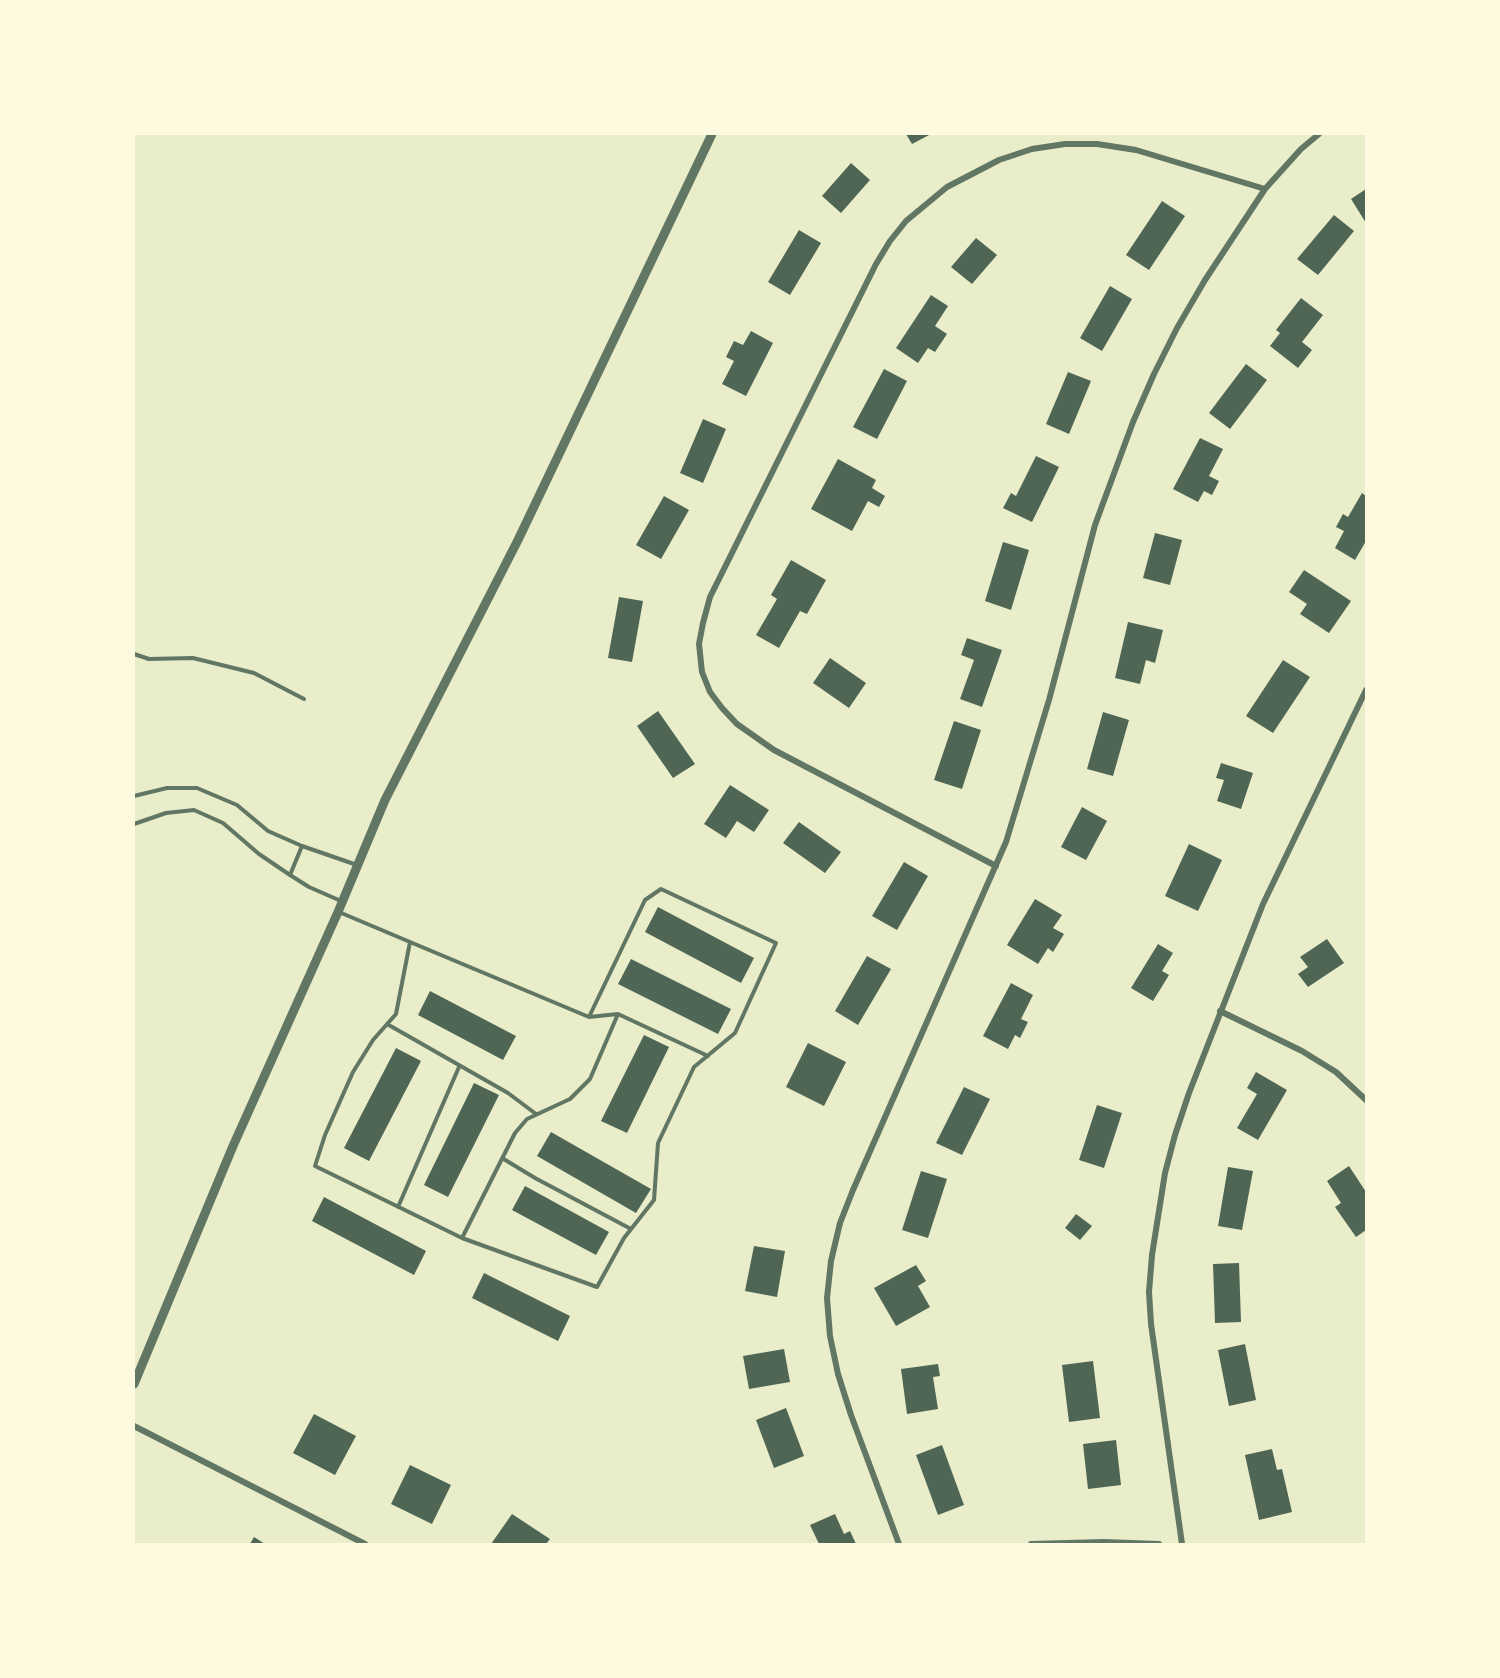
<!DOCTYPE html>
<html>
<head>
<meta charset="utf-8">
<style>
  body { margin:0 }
  #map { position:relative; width:1500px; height:1678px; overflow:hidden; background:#e9edc9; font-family:Cabin,sans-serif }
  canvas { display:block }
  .frame { position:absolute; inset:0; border:135px solid #fefae0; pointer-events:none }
</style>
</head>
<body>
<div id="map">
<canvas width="1500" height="1678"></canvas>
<div class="frame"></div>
</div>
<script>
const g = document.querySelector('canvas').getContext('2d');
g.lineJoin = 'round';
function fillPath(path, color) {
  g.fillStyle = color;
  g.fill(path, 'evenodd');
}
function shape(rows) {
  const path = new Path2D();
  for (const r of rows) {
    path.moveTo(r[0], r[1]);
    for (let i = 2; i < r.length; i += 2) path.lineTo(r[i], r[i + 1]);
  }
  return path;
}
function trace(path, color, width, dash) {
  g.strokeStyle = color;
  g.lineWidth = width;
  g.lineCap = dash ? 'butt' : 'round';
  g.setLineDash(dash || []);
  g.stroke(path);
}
fillPath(shape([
  [906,134,931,134,912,144],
  [851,163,870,180,841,213,822,196],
  [1366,189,1366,223,1351,199],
  [1162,201,1185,216,1149,270,1126,255],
  [1334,215,1354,231,1318,275,1297,259],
  [799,230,821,243,790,295,768,282],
  [976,238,997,255,972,284,951,267],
  [1110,286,1132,299,1102,351,1080,338],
  [931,295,948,306,935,326,947,334,935,352,928,348,918,363,896,348],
  [1301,298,1323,315,1302,342,1312,350,1298,368,1270,346,1280,333,1276,330],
  [751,331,773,343,746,396,722,384,734,361,726,357,734,341,743,345],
  [1246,364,1267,380,1230,429,1209,413],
  [884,369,907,381,877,439,853,427],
  [1068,372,1091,381,1069,434,1046,424],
  [703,419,726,429,703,483,680,473],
  [1200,438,1223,449,1209,476,1219,481,1212,495,1204,491,1198,502,1173,489],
  [1036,456,1059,467,1032,522,1003,508,1011,493,1016,496],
  [838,459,876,480,872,488,885,496,879,507,868,501,852,531,811,509],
  [1362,493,1366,496,1366,541,1355,560,1335,548,1344,531,1336,527,1343,514,1348,517],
  [664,496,689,510,661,559,636,545],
  [1155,533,1182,540,1170,585,1143,578],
  [1003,542,1029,550,1011,610,985,601],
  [791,560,826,580,807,614,800,611,779,648,756,635,777,599,771,595],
  [1304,570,1351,601,1329,633,1300,614,1307,604,1289,592],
  [619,597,643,601,632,662,608,658],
  [1128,622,1163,630,1155,663,1146,660,1140,684,1115,678],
  [967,638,1002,650,982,707,960,699,974,660,961,655],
  [830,658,866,683,849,708,813,683],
  [1283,660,1310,677,1273,733,1246,716],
  [658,711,695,764,673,778,637,726],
  [1103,712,1129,720,1113,776,1087,769],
  [954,721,981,730,962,789,934,780],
  [1221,763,1253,773,1241,809,1217,801,1224,780,1216,778],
  [730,785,769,810,754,832,737,821,726,838,704,824],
  [1082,807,1107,821,1086,860,1061,847],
  [799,822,841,852,825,873,783,843],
  [1189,844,1222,860,1198,911,1165,896],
  [904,862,928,876,897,930,872,916],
  [1035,899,1062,915,1053,928,1064,934,1053,952,1048,948,1038,964,1007,945],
  [658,907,754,958,741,983,645,932],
  [1327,939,1344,963,1308,987,1298,974,1308,967,1300,957],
  [1158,944,1173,953,1162,971,1169,975,1153,1001,1131,988],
  [867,956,891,969,858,1025,835,1011],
  [631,959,731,1009,718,1034,618,984],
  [1011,983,1033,995,1021,1019,1028,1022,1020,1038,1015,1035,1008,1049,983,1036],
  [430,991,516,1036,503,1060,418,1015],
  [644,1035,669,1047,627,1133,601,1121],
  [808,1043,846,1062,824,1106,786,1087],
  [396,1048,421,1061,369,1161,344,1148],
  [1256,1072,1287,1090,1258,1140,1237,1128,1257,1094,1247,1088],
  [474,1083,499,1095,448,1197,424,1185],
  [964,1087,990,1099,962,1155,936,1143],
  [1097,1105,1122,1113,1104,1168,1079,1160],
  [551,1132,651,1189,636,1213,537,1156],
  [1349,1166,1366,1192,1366,1230,1356,1237,1335,1207,1341,1203,1327,1181],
  [1228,1167,1253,1171,1242,1230,1218,1226],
  [921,1171,947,1179,928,1238,902,1230],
  [525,1186,609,1232,596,1255,512,1210],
  [324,1197,426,1251,414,1275,312,1221],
  [1076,1214,1092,1226,1080,1240,1065,1228],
  [754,1246,785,1251,777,1297,745,1291],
  [1239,1263,1241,1322,1215,1323,1213,1264],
  [916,1265,926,1281,918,1286,930,1307,896,1326,874,1288],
  [484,1273,570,1316,558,1341,472,1298],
  [1245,1344,1256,1400,1229,1406,1218,1350],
  [784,1349,790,1382,749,1389,743,1356],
  [1093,1361,1100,1418,1069,1422,1062,1365],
  [938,1364,940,1376,933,1377,938,1409,907,1414,901,1369],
  [786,1408,804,1456,774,1468,756,1420],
  [314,1414,356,1436,335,1475,293,1453],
  [1116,1440,1121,1485,1088,1489,1083,1444],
  [942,1445,964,1505,938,1515,916,1455],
  [1272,1449,1277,1470,1282,1469,1292,1512,1259,1520,1245,1455],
  [410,1465,451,1485,432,1524,391,1504],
  [512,1514,550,1539,546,1544,491,1544],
  [835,1514,844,1534,850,1531,856,1544,819,1544,810,1525],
  [254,1537,265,1544,250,1544]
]), '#4f6655');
trace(shape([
  [134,654,149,659,193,658,254,673,304,699],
  [134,796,167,788,197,788,237,805,268,831,302,846,357,865],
  [134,824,166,813,194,810,223,823,259,854,290,875,309,887,341,901],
  [290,875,302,846],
  [339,912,410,942,589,1017,618,1014,590,1079,570,1099,527,1119,515,1133,462,1238,315,1166,325,1135,353,1072,373,1040,396,1014,410,942],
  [618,1014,708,1056],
  [387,1024,508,1093,536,1114],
  [502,1158,535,1178,631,1229],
  [398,1207,459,1067],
  [462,1238,597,1287,624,1238,654,1200,658,1143,694,1067,735,1033,776,943,661,889,645,900,589,1017]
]), '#617663', 4);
trace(shape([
  [996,866,774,750,737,724,722,708,710,692,702,672,699,644,703,623,710,597,876,264,890,241,906,221,947,187,999,160,1032,149,1065,144,1097,144,1136,150,1265,189],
  [1220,1011,1302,1051,1336,1072,1366,1100],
  [134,1426,365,1544],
  [899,1544,851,1415,838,1374,830,1336,827,1298,831,1261,840,1223,853,1190,1006,842,1049,700,1095,525,1133,422,1154,374,1177,328,1205,280,1265,189,1301,149,1319,134],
  [1031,1544,1104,1542,1159,1544],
  [1182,1544,1151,1324,1149,1292,1152,1255,1165,1173,1175,1135,1189,1093,1263,904,1366,690]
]), '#617663', 6);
trace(shape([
  [134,1384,233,1146,338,912,385,800,518,540,712,134]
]), '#617663', 9);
</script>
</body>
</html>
